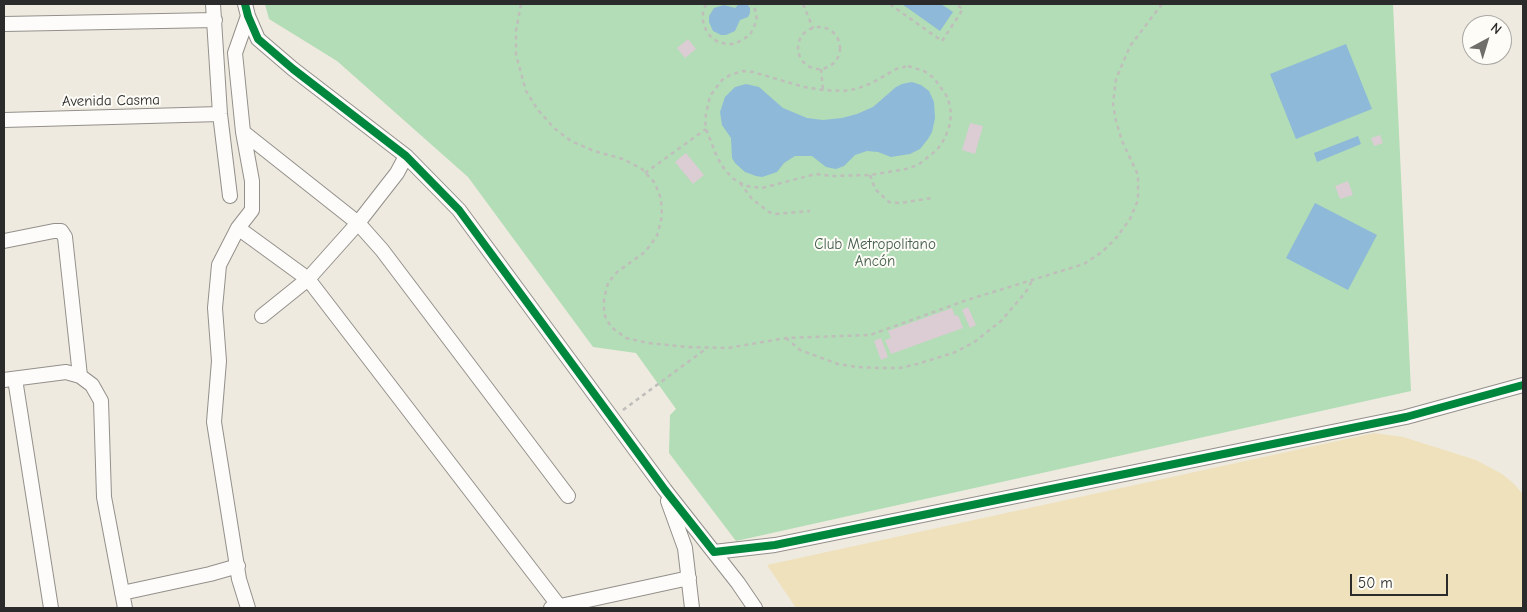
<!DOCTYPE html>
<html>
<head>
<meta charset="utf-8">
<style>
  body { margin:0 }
  #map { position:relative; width:1527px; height:612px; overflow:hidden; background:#efeadf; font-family:"Comic Neue",sans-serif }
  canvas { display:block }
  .frame { position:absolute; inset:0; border:5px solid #2b2b2b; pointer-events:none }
  .north { position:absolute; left:1462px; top:15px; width:50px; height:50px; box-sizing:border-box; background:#fdfcf7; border:1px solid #a9a8a5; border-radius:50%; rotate:39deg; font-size:14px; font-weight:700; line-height:20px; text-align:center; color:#2b2b2b }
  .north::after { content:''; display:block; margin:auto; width:18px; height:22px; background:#706e6a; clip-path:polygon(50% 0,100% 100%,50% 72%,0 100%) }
  .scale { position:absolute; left:1350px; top:574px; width:98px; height:22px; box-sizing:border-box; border:2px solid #2b2b2b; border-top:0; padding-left:6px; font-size:15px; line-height:18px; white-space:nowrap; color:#2b2b2b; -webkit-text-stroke:4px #fdfcf7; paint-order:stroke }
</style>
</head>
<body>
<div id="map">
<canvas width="1527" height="612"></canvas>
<div class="frame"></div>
<div class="north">N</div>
<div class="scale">50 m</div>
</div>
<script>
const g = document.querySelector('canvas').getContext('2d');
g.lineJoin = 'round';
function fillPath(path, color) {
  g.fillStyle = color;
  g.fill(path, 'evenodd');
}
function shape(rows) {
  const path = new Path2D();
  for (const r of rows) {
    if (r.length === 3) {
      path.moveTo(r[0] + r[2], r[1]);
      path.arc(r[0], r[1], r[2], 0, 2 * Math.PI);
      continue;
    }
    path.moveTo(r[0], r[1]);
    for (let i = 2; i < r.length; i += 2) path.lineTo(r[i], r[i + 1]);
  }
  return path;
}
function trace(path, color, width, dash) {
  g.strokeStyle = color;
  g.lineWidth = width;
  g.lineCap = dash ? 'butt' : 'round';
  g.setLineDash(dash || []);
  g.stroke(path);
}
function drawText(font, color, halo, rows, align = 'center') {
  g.font = font + ' "Comic Neue",sans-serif';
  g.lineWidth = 4;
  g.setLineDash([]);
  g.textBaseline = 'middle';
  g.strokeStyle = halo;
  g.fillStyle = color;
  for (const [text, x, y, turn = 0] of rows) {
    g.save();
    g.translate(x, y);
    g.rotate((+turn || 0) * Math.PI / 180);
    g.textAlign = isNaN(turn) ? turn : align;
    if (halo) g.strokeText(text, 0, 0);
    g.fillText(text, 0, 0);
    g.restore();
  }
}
fillPath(shape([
  [265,4,1393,4,1411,391,736,541,669,453,670,415,676,409,636,353,593,347,468,177,337,61,269,19]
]), '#b2ddb6');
fillPath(shape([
  [1374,433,1403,437,1476,460,1502,474,1513,483,1523,494,1523,608,796,608,767,565]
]), '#eee1bb');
fillPath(shape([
  [739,4,747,4,750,8,750,13,748,17,740,20,735,31,726,35,721,35,713,31,709,22,709,16,714,8,724,5,735,8],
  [902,4,941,4,953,12,940,31],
  [1346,44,1372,109,1296,139,1270,74],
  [912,82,921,85,929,91,934,102,935,118,932,132,928,139,920,149,910,154,891,157,878,152,867,151,855,155,844,166,836,169,826,167,812,156,795,156,784,163,777,172,762,177,756,176,745,172,735,163,732,158,731,138,722,125,720,112,725,97,735,87,746,84,759,87,783,108,807,118,823,120,842,118,857,114,873,107,896,87,902,84],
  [1358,136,1361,144,1317,162,1314,153],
  [1315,203,1377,235,1348,290,1286,258]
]), '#8eb9d9');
fillPath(shape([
  [688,39,696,49,685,58,677,48],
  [970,123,983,126,975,154,962,150],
  [1380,135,1383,143,1374,146,1371,138],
  [686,153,704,175,693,184,675,162],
  [1348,181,1353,195,1340,199,1335,186],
  [968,307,976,325,970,328,962,310],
  [952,308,955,316,958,315,963,328,891,354,885,340,891,338,888,331],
  [881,338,888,357,881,360,874,341]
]), '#dbcdd3');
const minor = shape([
  [213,4,220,114,230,196],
  [245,4,248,16,258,39,293,69,406,156,459,210,665,490,738,583,755,608],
  [248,16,235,53,243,132,252,181,252,210,238,228,219,265,215,308,219,361,214,422,239,579,248,608],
  [4,24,215,20],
  [4,120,220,114],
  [243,132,358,223,382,250,568,496],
  [238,228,308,279,559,606],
  [4,241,54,231,61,231,65,237,80,376],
  [262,316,308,279,358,223,397,173,406,156],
  [15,379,51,608],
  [4,380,66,372,80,376,92,385,101,401,104,497,125,608],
  [668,501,685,548,692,608],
  [714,552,775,545,1406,417,1523,385],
  [122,593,210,574,238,566],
  [551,608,689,578]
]);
trace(minor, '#93908b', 16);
trace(shape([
  [521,4,516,31,516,55,526,91,538,110,554,128,571,141,594,151,623,159,642,169,655,183,661,199,662,216,657,236,645,252,617,272,608,283,604,299,604,314,611,327,626,338,648,343,687,347,728,348,786,338,870,335,967,300,1084,264,1102,252,1117,237,1130,219,1138,200,1138,175,1122,141,1116,121,1113,104,1116,79,1130,46,1162,4],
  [706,4,703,12,703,21,706,30,711,37,718,42,727,44,735,44,750,35,757,20,754,4],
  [803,4,813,28],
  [892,4,891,5,942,41,963,9,955,4],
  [819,48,21],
  [908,66,924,71,934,78,948,98,951,113,950,124,945,138,937,150,918,165,906,169,870,175,833,176,816,174,762,188,746,186,732,178,723,167,717,157,706,129,705,119,710,96,722,80,730,75,743,71,753,72,804,87,823,90,843,91,856,89,872,83,896,69,908,66],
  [821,69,823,90],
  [645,173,706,129],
  [870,175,875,189,889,202,900,203,932,198],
  [740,183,752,199,769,212,776,214,810,211],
  [786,338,800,350,838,364,857,367,881,368,900,368,917,364,953,353,973,343,1001,321,1025,293,1032,281],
  [623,410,707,348]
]), '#bfbebb', 2.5, [4, 4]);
trace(minor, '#fdfcfa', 14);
trace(shape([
  [245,4,248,16,258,39,293,69,406,156,459,210,665,490,714,552,775,545,1406,417,1523,385]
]), '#00873e', 8);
drawText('15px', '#2b2b2b', '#fdfcf7', [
  ["Avenida Casma",111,101,-1]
]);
drawText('15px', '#445d4a', '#fdfcf7', [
  ["Club Metropolitano",875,245],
  ["Ancón",875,262]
]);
</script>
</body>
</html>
